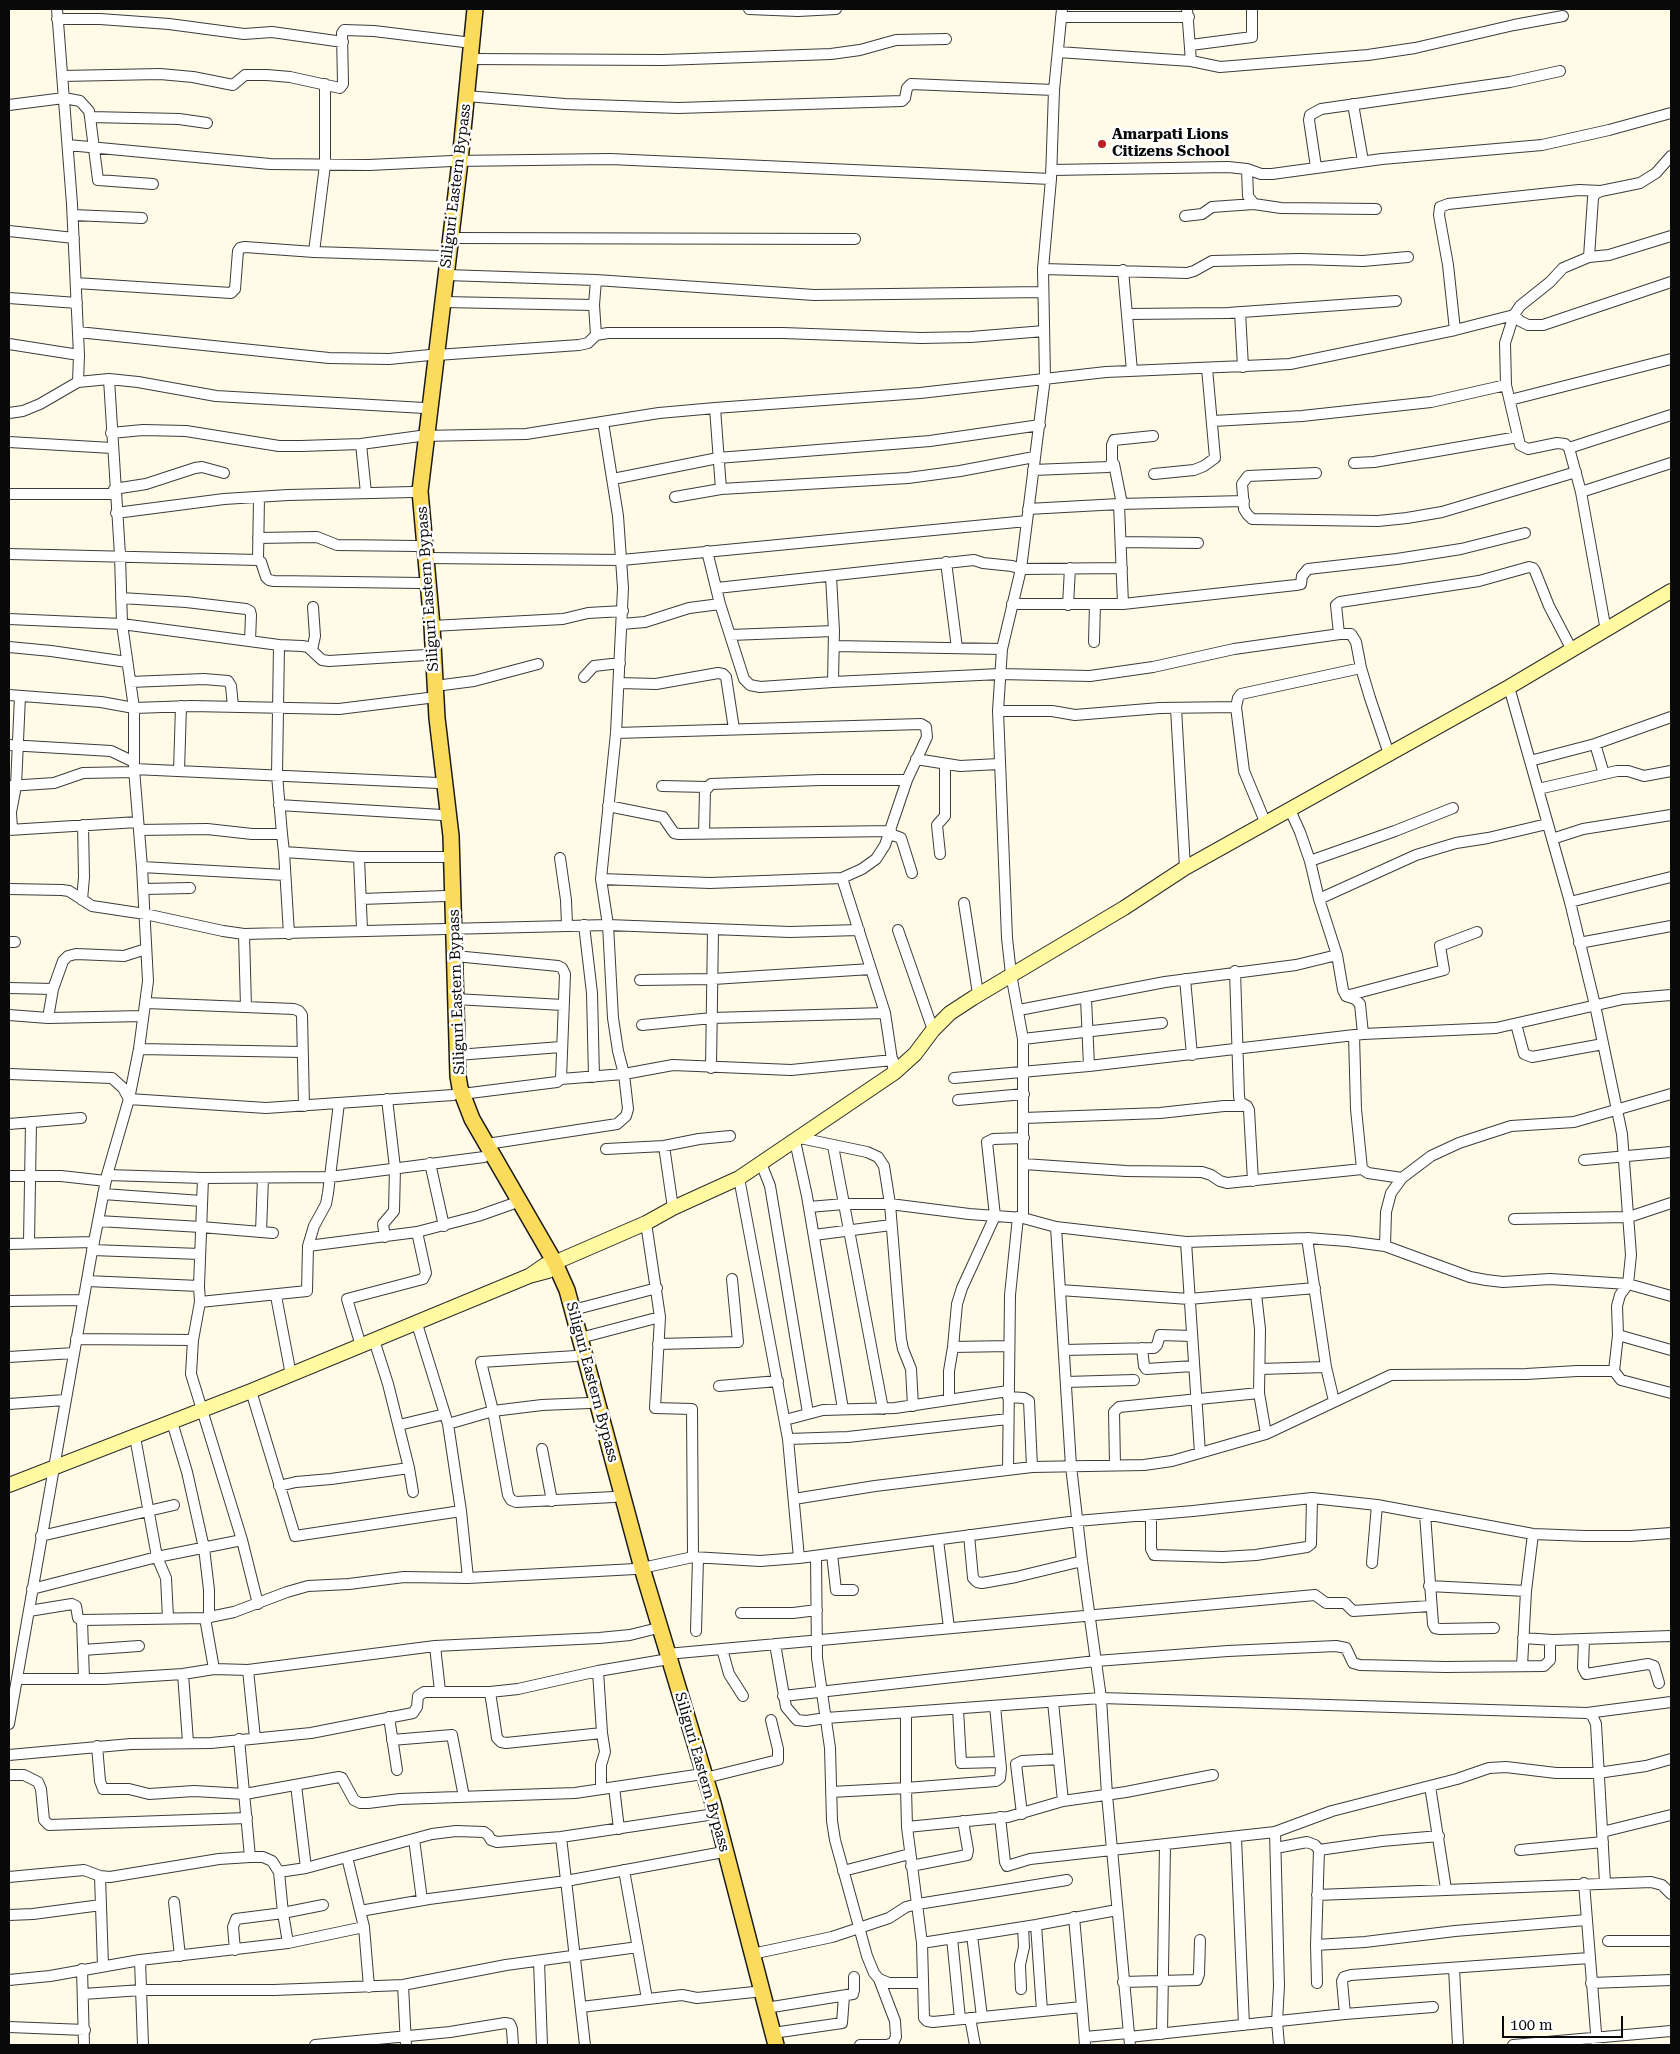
<!DOCTYPE html>
<html>
<head>
<meta charset="utf-8">
<style>
  body { margin:0 }
  #map { position:relative; width:1680px; height:2054px; overflow:hidden; background:#fffbe6; font-family:"Roboto Serif",serif }
  canvas { display:block }
  .frame { position:absolute; inset:0; border:10px solid #090909; pointer-events:none }
  .scale { position:absolute; left:1502px; top:2016px; width:121px; height:22px; box-sizing:border-box; border:2px solid #090909; border-top:0; padding-left:6px; font-size:15px; line-height:18px; white-space:nowrap; color:#090909; -webkit-text-stroke:4px #fff; paint-order:stroke }
</style>
</head>
<body>
<div id="map">
<canvas width="1680" height="2054"></canvas>
<div class="frame"></div>
<div class="scale">100 m</div>
</div>
<script>
const g = document.querySelector('canvas').getContext('2d');
g.lineJoin = 'round';
function shape(rows) {
  const path = new Path2D();
  for (const r of rows) {
    path.moveTo(r[0], r[1]);
    for (let i = 2; i < r.length; i += 2) path.lineTo(r[i], r[i + 1]);
  }
  return path;
}
function trace(path, color, width, dash) {
  g.strokeStyle = color;
  g.lineWidth = width;
  g.lineCap = dash ? 'butt' : 'round';
  g.setLineDash(dash || []);
  g.stroke(path);
}
function drawText(font, color, halo, rows, align = 'center') {
  g.font = font + ' "Roboto Serif",serif';
  g.lineWidth = 5;
  g.setLineDash([]);
  g.textBaseline = 'middle';
  g.strokeStyle = halo;
  g.fillStyle = color;
  for (const [text, x, y, turn = 0] of rows) {
    g.save();
    g.translate(x, y);
    g.rotate((+turn || 0) * Math.PI / 180);
    g.textAlign = isNaN(turn) ? turn : align;
    if (halo) g.strokeText(text, 0, 0);
    g.fillText(text, 0, 0);
    g.restore();
  }
}
const street = shape([
  [57,9,72,204,79,355,78,382],
  [749,9,798,11,836,9],
  [1062,9,1054,90,1051,179,1043,269,1045,378,1021,569,1002,649,998,711,1007,938,1011,974,1023,1039,1023,1218,1056,1227,1186,1242,1307,1238,1347,1241,1385,1246,1470,1277,1486,1280,1503,1282,1550,1279,1628,1284,1671,1296],
  [1187,9,1191,61],
  [1061,17,1189,17],
  [57,19,100,19,169,24,244,34,272,32,343,42],
  [1191,45,1252,37,1252,9],
  [1058,52,1191,61,1220,67,1368,55,1415,48,1514,25,1563,16],
  [470,59,663,60,831,54,860,50,896,40,946,39],
  [62,76,160,74,193,77,233,85,245,75,267,75,290,77,340,88,343,84,342,33,344,30,374,31,464,42],
  [466,96,565,104,678,108,902,101,905,98,907,88,911,84,1054,90],
  [1353,104,1363,161],
  [9,105,64,98,80,101,89,111,90,117,98,180,153,184],
  [90,117,179,119,207,123],
  [68,145,270,164,369,165,452,161,610,159,1051,179],
  [1316,167,1309,120,1310,115,1321,109,1510,82,1560,71],
  [1247,169,1248,196,1254,204,1281,208,1376,209],
  [1051,170,1228,167,1247,169,1261,174,1272,174,1382,159,1542,145,1609,130,1671,113],
  [73,215,142,218],
  [1185,216,1202,214,1212,207,1254,204],
  [9,231,74,238],
  [451,238,855,239],
  [314,252,325,165,325,84],
  [1589,257,1609,255,1671,236],
  [1043,269,1187,273,1194,271,1212,261,1301,259,1363,261,1408,257],
  [1123,270,1132,371],
  [446,275,596,280,814,295,1043,292],
  [596,280,594,305,596,335],
  [76,283,231,293,235,289,238,251,240,248,245,247,314,252,441,256],
  [9,298,77,303],
  [443,302,594,305],
  [1240,312,1243,367],
  [1127,314,1228,313,1396,301],
  [1514,315,1520,321,1528,325,1543,325,1671,282],
  [1455,330,1448,265,1439,215,1440,207,1448,204,1579,190,1601,191],
  [78,332,329,358,389,359,430,355],
  [9,344,79,355],
  [437,355,579,345,588,343,596,335,608,333,783,333,921,338,971,337,1044,331],
  [1510,400,1671,359],
  [715,408,721,489],
  [9,413,23,411,40,404,78,382,109,379,138,382,216,396,424,408],
  [1213,421,1302,416,1431,402,1506,385],
  [111,433,143,430,186,431,279,446,301,446,361,444,420,436,526,434,659,413,715,408,920,393,1106,372,1290,364,1455,330,1514,315],
  [9,442,112,448],
  [361,444,366,493],
  [1569,448,1671,415],
  [1354,463,1374,462,1518,437],
  [1114,464,1122,504,1119,504,1123,604],
  [1033,470,1108,467,1112,463,1112,445,1114,440,1153,436],
  [1316,473,1248,476,1242,484,1244,509,1247,514,1252,519,1378,521,1407,518,1442,512,1576,472],
  [1154,474,1194,470,1204,466,1215,458,1207,368],
  [613,479,718,458,930,441,1040,425],
  [114,489,146,484,195,468,202,467,224,473],
  [1581,492,1671,463],
  [9,494,115,494],
  [259,497,258,560,261,562,266,577,269,580,274,581,421,583],
  [675,497,721,489,908,478,960,471,1034,457],
  [1028,509,1119,504,1244,501],
  [116,513,224,499,288,495,413,492],
  [258,538,317,537,337,545,417,546],
  [1121,542,1198,543],
  [707,551,720,604,744,679,750,685,760,687,833,682,1000,674,1090,676,1153,667,1234,649,1340,634,1351,634,1356,642,1361,668,1370,698,1389,754],
  [9,554,258,560],
  [427,558,622,560,1027,521],
  [946,562,957,648],
  [831,576,834,631,833,682],
  [717,588,974,560,983,563,1012,566,1021,569,1122,568],
  [121,598,186,602,246,609,250,611,251,615,250,641],
  [1012,604,1123,604,1296,585,1301,584,1302,576,1308,569,1397,559,1461,549,1525,533],
  [1068,605,1070,568],
  [9,619,122,624,279,645,302,646,308,647,322,660,329,661,426,655],
  [622,624,645,622,689,608,720,604],
  [432,626,563,619,588,613,623,611],
  [1606,631,1581,492,1569,448,1565,444,1557,443,1528,449,1520,445,1506,385,1505,343,1514,315,1520,306,1550,282,1563,268,1589,257,1593,198,1595,194,1601,191,1640,183,1656,173,1671,156],
  [1339,634,1336,605,1340,602,1479,581,1529,567,1533,568,1535,571,1549,606,1572,650],
  [730,635,834,631],
  [1094,642,1095,604],
  [834,646,1002,649],
  [9,647,51,651,127,662],
  [312,650,315,636,313,607],
  [584,677,594,666,620,663],
  [130,682,204,679,228,681,231,686,233,706],
  [619,683,656,684,718,673,723,674,726,677,734,729],
  [435,686,474,681,538,664],
  [1509,687,1570,902,1595,1005,1622,1134,1631,1255,1628,1284,1620,1295,1617,1306,1618,1335,1614,1371,1621,1380,1671,1393],
  [9,695,101,702,134,708,191,706,339,709,428,698],
  [1176,708,1185,868],
  [998,711,1052,711,1075,715,1160,708,1236,707],
  [616,733,921,724,926,727,927,737,907,780,885,845,876,859,862,869,842,878,885,1013,894,1073],
  [1595,744,1604,774],
  [9,745,111,751,134,762],
  [916,759,960,766,999,764],
  [1530,761,1595,744,1671,717],
  [134,769,438,783],
  [179,771,181,706],
  [9,786,54,783,83,773,135,772],
  [662,786,707,787],
  [1538,789,1617,771,1628,771,1644,776,1671,771],
  [279,805,442,815],
  [608,806,663,817,674,833,679,834,891,831],
  [1290,810,1300,832,1310,861,1319,899,1337,955,1343,990,1346,996,1355,999,1360,1004,1363,1034],
  [1266,824,1244,771,1236,707,1238,698,1241,694,1361,668],
  [12,829,11,812,16,786,20,696],
  [9,830,138,822],
  [139,830,207,829,252,834,282,834,277,775,279,645],
  [282,834,284,852,359,857,445,857],
  [704,834,705,791,711,784,820,780,907,780],
  [890,834,901,838,912,873],
  [1552,839,1583,829,1671,815],
  [284,852,289,934],
  [940,854,937,825,945,816,945,765],
  [359,857,362,930],
  [560,858,566,900,567,925],
  [1310,861,1395,831,1453,808],
  [142,867,285,875],
  [601,879,710,883,842,878],
  [9,889,62,890,69,891,92,906,145,914,223,931,244,934,608,925,790,932,859,930],
  [144,889,190,888],
  [361,899,446,896],
  [1319,899,1416,855,1456,843,1488,838,1547,824],
  [82,900,84,877,83,825],
  [1570,902,1671,877],
  [964,903,978,994],
  [584,925,592,993,594,1077],
  [898,930,933,1030],
  [244,934,246,1007],
  [9,942,15,942],
  [1579,943,1671,926],
  [455,956,558,966,562,968,565,974,561,1079,557,1082,462,1094],
  [1235,971,1239,1096,1240,1102,1247,1106,1249,1110,1253,1181],
  [1185,979,1192,1055],
  [640,980,713,979,871,969],
  [9,988,53,989],
  [1346,996,1444,970,1440,946,1477,932],
  [1086,998,1089,1066],
  [455,999,563,1005],
  [146,1003,294,1009,299,1011,302,1015,304,1106],
  [1019,1010,1165,982,1296,965,1337,955],
  [9,1015,48,1018,143,1016],
  [48,1018,53,989,63,961,68,956,76,954,124,956,146,949],
  [1516,1024,1524,1054,1532,1057,1603,1044],
  [642,1025,712,1018,885,1013],
  [1354,1035,1356,1109,1362,1169,1368,1173,1402,1178],
  [1023,1039,1162,1023],
  [139,1049,302,1052],
  [457,1055,561,1047],
  [711,1068,713,930],
  [9,1074,112,1078,123,1088,129,1099,266,1108,453,1095],
  [954,1078,1089,1066,1363,1034,1496,1028,1623,999,1671,995],
  [561,1079,624,1074,673,1065,791,1070,893,1060],
  [958,1100,1024,1094],
  [1024,1118,1160,1113,1224,1106,1247,1106],
  [9,1124,81,1118],
  [800,1138,867,1152,878,1157,884,1166,890,1204,901,1339,903,1349,911,1369,913,1406],
  [795,1141,807,1196,843,1409],
  [487,1144,617,1124,626,1116,628,1109,624,1074,618,1051,613,1018,608,925,601,879,616,733,623,588,618,516,603,422],
  [664,1146,673,1208],
  [833,1146,883,1409],
  [606,1149,664,1146,699,1139,730,1136],
  [1584,1160,1671,1152],
  [430,1163,444,1226],
  [761,1163,770,1186,808,1413],
  [1024,1164,1126,1171,1202,1172,1211,1175,1220,1181,1227,1183,1362,1169],
  [107,1175,203,1178,330,1177,484,1157],
  [9,1176,61,1176,106,1181],
  [739,1178,788,1439,799,1558],
  [103,1194,202,1201],
  [809,1207,844,1204,890,1204,969,1214,1023,1218],
  [1514,1219,1629,1217,1671,1203],
  [98,1221,201,1227,273,1233],
  [646,1223,660,1317,655,1408,692,1409,693,1557],
  [1056,1227,1071,1466,1082,1561,1101,1698,1107,1795,1130,2045],
  [261,1232,263,1178],
  [814,1235,891,1225],
  [385,1237,383,1224,394,1211,395,1168,387,1099],
  [1307,1238,1326,1367,1334,1401],
  [29,1242,31,1122],
  [1186,1242,1200,1453],
  [9,1244,94,1242],
  [308,1246,417,1232,478,1216,512,1204],
  [1385,1246,1386,1212,1391,1193,1402,1178,1431,1156,1459,1143,1511,1126,1574,1122,1671,1094],
  [92,1250,200,1254],
  [87,1281,199,1286],
  [1060,1290,1189,1299,1315,1288],
  [1256,1294,1260,1329,1259,1393,1266,1434],
  [276,1296,291,1375],
  [9,1301,83,1300],
  [200,1302,307,1291,308,1246,314,1226,326,1204,328,1193,339,1103],
  [573,1310,657,1288],
  [417,1324,448,1424,461,1511,468,1578],
  [1618,1335,1671,1350],
  [580,1338,660,1317],
  [76,1339,193,1340,200,1302,199,1286,203,1178],
  [193,1340,191,1374,242,1540,258,1604],
  [658,1344,738,1342,732,1279],
  [361,1346,347,1299,423,1279,426,1273,417,1232],
  [953,1347,1009,1346],
  [1142,1348,1144,1366,1146,1369,1194,1366],
  [1064,1350,1154,1348,1157,1345,1160,1335,1192,1336],
  [576,1356,481,1362,493,1411,508,1495,511,1500,516,1502,614,1497],
  [9,1357,74,1353],
  [1260,1369,1326,1367],
  [1066,1382,1134,1380],
  [719,1386,778,1381],
  [251,1391,295,1536,461,1511],
  [1008,1397,1024,1398,1029,1401,1032,1467],
  [949,1400,949,1371,953,1347,957,1304,962,1288,995,1216,987,1142,993,1139,1024,1138],
  [9,1404,65,1400],
  [785,1420,823,1410,895,1408,1008,1391],
  [172,1422,187,1472,204,1548,209,1590,209,1618],
  [448,1424,493,1411,542,1405,589,1403],
  [399,1425,445,1414],
  [135,1437,157,1557,166,1578,168,1618],
  [788,1439,848,1437,1008,1419],
  [542,1449,552,1501],
  [1115,1465,1114,1412,1119,1407,1259,1393],
  [409,1468,413,1492],
  [1008,1470,1010,1295,1018,1217],
  [279,1486,296,1482,331,1479,409,1468,388,1384,374,1340],
  [794,1499,875,1486,1032,1467,1144,1465,1172,1461,1266,1434,1391,1375,1526,1374,1577,1371,1614,1371],
  [1425,1514,1433,1624,1435,1628,1440,1629,1494,1628],
  [1151,1515,1151,1549,1154,1555,1223,1557,1256,1555,1307,1547,1311,1544,1312,1498],
  [969,1535,973,1578,977,1582,982,1583,1016,1577,1082,1561],
  [41,1536,174,1505],
  [938,1540,949,1628],
  [832,1554,836,1590,853,1590],
  [816,1556,817,1658,830,1748,832,1821,835,1840,867,1956,874,1973,879,1979,889,1983,922,1983],
  [1372,1563,1377,1505],
  [642,1568,693,1557,760,1561,799,1558,1077,1521,1193,1511,1312,1498,1377,1505,1533,1534,1585,1536,1630,1536,1671,1533],
  [1429,1586,1526,1591,1533,1534],
  [32,1589,157,1557,242,1540],
  [29,1611,72,1604,76,1606,78,1618,82,1620,205,1618,234,1612,287,1592,308,1586,349,1584,404,1577,468,1578,635,1569],
  [741,1613,793,1613,817,1610],
  [205,1618,214,1669],
  [82,1620,84,1679],
  [696,1631,698,1558],
  [1523,1638,1553,1640],
  [1584,1639,1583,1668,1586,1674,1648,1664,1654,1666,1659,1683],
  [775,1644,786,1707,797,1720,806,1721,826,1718,1101,1698,1587,1713,1592,1715,1596,1724,1605,1883],
  [435,1646,440,1691],
  [722,1649,729,1674,743,1696],
  [83,1650,139,1646],
  [667,1654,1315,1595,1326,1603,1345,1603,1353,1611,1430,1606],
  [1522,1666,1526,1591],
  [248,1670,255,1738],
  [183,1674,188,1742],
  [17,1679,104,1679,183,1674,214,1669,248,1670,435,1646,599,1638,630,1635,654,1629],
  [490,1692,497,1738,501,1742,506,1743,602,1733,598,1671],
  [783,1696,1096,1661,1228,1651,1336,1646,1346,1648,1353,1663,1360,1665,1445,1667,1544,1666,1550,1660,1550,1644,1553,1640,1671,1636],
  [1053,1702,1063,1801],
  [995,1706,1001,1769,1000,1778,996,1781,906,1788,907,1827,922,1943,924,2018,927,2021,933,2022,1082,2007,1085,2045],
  [958,1709,961,1763,1000,1762],
  [1587,1713,1671,1702],
  [389,1717,397,1770],
  [9,1724,91,1257,107,1175,129,1099,139,1049,148,981,142,867,134,769,134,708,122,624,120,555,109,379],
  [239,1739,250,1857],
  [392,1740,452,1735,464,1797],
  [97,1746,100,1781,103,1789,129,1789,149,1794,194,1791,245,1794,339,1777,342,1778,354,1800,360,1803,368,1803,400,1799,575,1793,696,1775],
  [9,1755,131,1744,211,1743,311,1733,413,1713,417,1707,418,1696,424,1692,490,1692,518,1689,598,1671,663,1660],
  [9,1775,24,1775,38,1782,41,1789,44,1820,49,1825,247,1818],
  [705,1778,778,1760,778,1749,771,1720],
  [296,1785,306,1868],
  [1430,1786,1446,1889],
  [614,1787,619,1829],
  [601,1789,601,1765,605,1752,602,1733],
  [831,1792,906,1788,906,1713],
  [1022,1814,1016,1764,1022,1761,1059,1759],
  [1000,1817,1005,1862,1007,1866,1030,1859,1275,1832,1279,1986,1277,2022,1279,2045],
  [907,1827,1008,1817,1063,1801,1126,1792,1213,1775],
  [1275,1832,1332,1811,1457,1779,1489,1768,1506,1767,1556,1773,1598,1773,1646,1766,1671,1759],
  [1602,1832,1671,1815],
  [561,1837,585,2045],
  [1236,1838,1244,2025],
  [414,1839,422,1900],
  [1276,1848,1307,1842,1315,1845,1319,1850,1382,1841,1439,1836],
  [1319,1850,1316,1945,1365,1942,1455,1931,1586,1920],
  [1520,1850,1603,1842],
  [347,1857,364,1927,369,1987],
  [911,1866,967,1855,968,1850,963,1821],
  [624,1870,647,1999],
  [843,1871,910,1854],
  [279,1872,283,1913,288,1943],
  [100,1876,103,1966],
  [9,1877,84,1870,100,1876,110,1877,219,1859,250,1857,263,1857,272,1861,279,1872,306,1868,432,1834,456,1831,484,1832,488,1835,491,1840,497,1842,561,1837,708,1815],
  [1584,1883,1597,2045],
  [1317,1895,1651,1882,1662,1885,1671,1894],
  [174,1902,180,1956],
  [360,1911,429,1899,566,1881,718,1853],
  [9,1915,33,1914,101,1905],
  [1074,1917,1082,2007],
  [1036,1925,1042,2011],
  [972,1935,982,2017],
  [952,1938,960,2019],
  [1608,1941,1671,1941],
  [922,1943,1036,1925,1117,1910],
  [1316,1945,1317,1983],
  [235,1950,233,1927,236,1919,283,1913,323,1905],
  [752,1954,832,1937,889,1918,906,1907,918,1904,1067,1880],
  [140,1960,143,2045],
  [539,1961,542,2045],
  [1454,1968,1458,2045],
  [82,1969,84,2045],
  [9,1980,50,1976,140,1960,288,1943,364,1927],
  [1123,1982,1197,1980,1199,1974,1200,1940],
  [1591,1983,1671,1980],
  [403,1985,406,2045],
  [1021,1989,1020,1965,1024,1947,1023,1927],
  [83,1994,142,1990,274,1990,403,1985,506,1965,638,1947],
  [581,2007,682,1995,697,1998,754,1992],
  [766,2008,853,1994,854,1990,854,1977],
  [1345,2014,1342,1981,1344,1977,1351,1975,1589,1958],
  [970,2018,975,2045],
  [9,2027,85,2030],
  [773,2033,842,2023,844,1996],
  [1162,2034,1165,1845],
  [1085,2037,1128,2033],
  [1129,2037,1345,2014,1433,2007],
  [315,2045,450,2032,505,2023,510,2024,512,2029,513,2045],
  [860,2045,887,2045,893,2043,896,2037,895,2021,879,1979],
  [1513,2045,1671,2031]
]);
const secondary = shape([
  [563,1259,646,1223,673,1208,739,1178,894,1073,915,1054,933,1030,950,1013,973,998,1124,908,1185,868,1509,687,1671,591],
  [545,1265,529,1276,548,1271],
  [9,1485,251,1391,529,1276]
]);
const primary = shape([
  [475,9,460,161,420,491,432,626,437,718,451,836,458,1076,460,1088,472,1119,554,1261,567,1290,642,1568,713,1803,776,2045]
]);
trace(street, '#3c3c3c', 12);
trace(secondary, '#2b2b2b', 16);
trace(primary, '#1a1a1a', 18);
trace(street, '#fff', 10);
trace(secondary, '#fffaa1', 14);
trace(primary, '#fadb5b', 15);
for (const [x, y, r, color] of [
  [1102,144,5,"#b82322"]
]) {
  const dot = new Path2D();
  dot.arc(x, y, r, 0, 2 * Math.PI);
  g.fillStyle = color;
  g.fill(dot);
  trace(dot, '#fff', 2);
}
drawText('bold 15px', '#090909', '#fff', [
  ["Amarpati Lions",1112,135],
  ["Citizens School",1112,152]
], 'left');
drawText('15px', '#090909', '#fff', [
  ["Siliguri Eastern Bypass",456,186,-83],
  ["Siliguri Eastern Bypass",428,589,-94],
  ["Siliguri Eastern Bypass",457,992,-92],
  ["Siliguri Eastern Bypass",592,1382,75],
  ["Siliguri Eastern Bypass",702,1772,74]
]);
</script>
</body>
</html>
